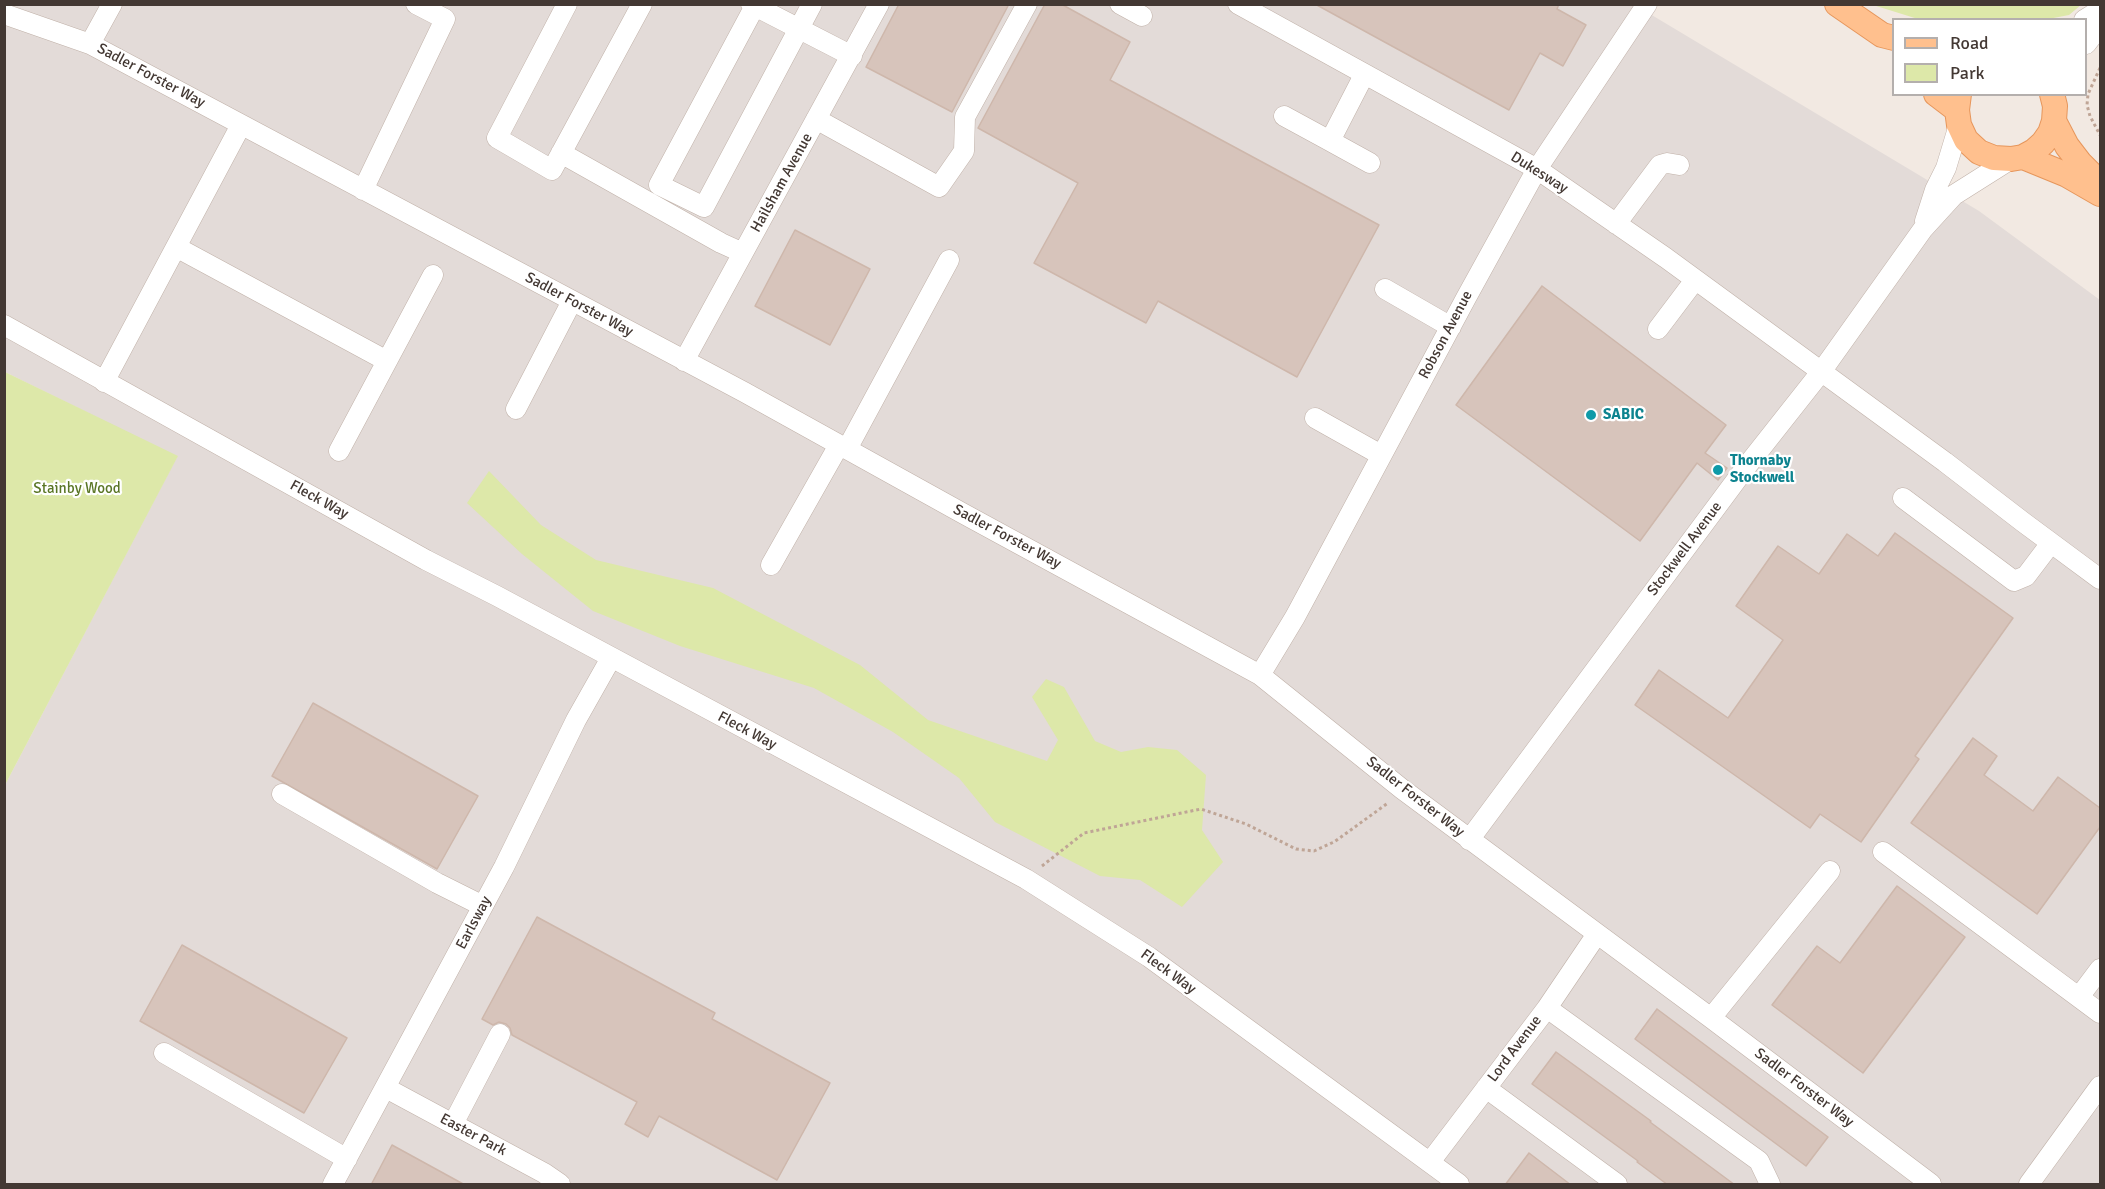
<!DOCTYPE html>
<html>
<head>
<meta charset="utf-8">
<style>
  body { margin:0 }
  #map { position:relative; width:2105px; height:1189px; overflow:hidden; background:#f2e9e2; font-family:Signika,sans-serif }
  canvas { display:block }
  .frame { position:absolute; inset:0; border:6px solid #433833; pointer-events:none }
  .legend { position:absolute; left:1892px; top:18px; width:195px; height:78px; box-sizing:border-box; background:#fff; border:2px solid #b4afad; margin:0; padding:8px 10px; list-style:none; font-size:18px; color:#433833 }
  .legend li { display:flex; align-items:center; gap:12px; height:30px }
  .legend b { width:30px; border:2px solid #b4afad }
</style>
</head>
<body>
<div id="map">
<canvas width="2105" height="1189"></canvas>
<div class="frame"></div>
<ul class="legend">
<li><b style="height:8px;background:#ffc08e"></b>Road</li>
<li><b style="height:16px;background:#dde8a9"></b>Park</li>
</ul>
</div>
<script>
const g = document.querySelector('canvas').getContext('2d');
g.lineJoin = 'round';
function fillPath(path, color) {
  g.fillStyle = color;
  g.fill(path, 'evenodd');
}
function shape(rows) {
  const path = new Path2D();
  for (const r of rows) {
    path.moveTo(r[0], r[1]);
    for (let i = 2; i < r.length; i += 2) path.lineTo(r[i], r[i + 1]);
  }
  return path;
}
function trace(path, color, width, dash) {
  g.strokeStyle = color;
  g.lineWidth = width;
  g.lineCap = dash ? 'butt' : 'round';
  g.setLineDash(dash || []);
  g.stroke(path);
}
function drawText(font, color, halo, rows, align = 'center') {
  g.font = font + ' Signika,sans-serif';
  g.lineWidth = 4.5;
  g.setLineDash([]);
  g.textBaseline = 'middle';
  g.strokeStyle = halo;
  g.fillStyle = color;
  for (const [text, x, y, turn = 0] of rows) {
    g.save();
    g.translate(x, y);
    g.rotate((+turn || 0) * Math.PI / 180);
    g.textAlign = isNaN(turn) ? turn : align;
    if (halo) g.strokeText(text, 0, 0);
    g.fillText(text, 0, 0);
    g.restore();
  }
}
fillPath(shape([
  [5,5,1635,5,1979,211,2100,300,2100,1184,5,1184,5,785,177,457,5,372]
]), '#e3dbd8');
fillPath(shape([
  [1873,5,2081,5,2069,15,2043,20,1918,19],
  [5,372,178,456,5,785],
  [489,471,541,525,596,560,713,588,860,665,928,720,1047,761,1058,740,1032,697,1046,679,1064,687,1095,741,1121,752,1148,747,1177,750,1206,775,1202,830,1223,862,1182,907,1140,880,1100,876,995,822,959,778,893,732,814,688,680,646,593,611,522,554,467,503]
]), '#dde8a9');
const building = shape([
  [899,4,1009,4,952,112,866,67,899,4],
  [1045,4,1061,4,1130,42,1110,80,1379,225,1297,377,1158,301,1146,323,1034,263,1078,183,978,128,1045,4],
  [1315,4,1559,4,1557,9,1586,25,1563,66,1540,53,1509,110,1315,4],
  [795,230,870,269,830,345,755,306,795,230],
  [1542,286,1726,425,1705,453,1727,468,1718,480,1697,463,1640,541,1456,405,1542,286],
  [1895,533,2013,618,1915,756,1919,759,1861,842,1820,814,1810,828,1635,705,1659,670,1728,718,1783,640,1736,606,1778,546,1819,574,1847,534,1878,556,1895,533],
  [313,703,478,796,437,869,272,776,313,703],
  [1973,738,1997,756,1984,775,2033,811,2058,777,2100,808,2100,827,2037,914,1911,823,1973,738],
  [1897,886,1965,937,1863,1073,1772,1005,1817,946,1840,963,1897,886],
  [537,917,715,1013,712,1019,830,1083,777,1180,659,1116,648,1137,625,1124,637,1102,512,1035,510,1028,506,1024,499,1022,493,1025,482,1019,537,917],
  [182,945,347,1038,304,1113,140,1021,182,945],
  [1657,1009,1828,1137,1806,1166,1635,1039,1657,1009],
  [1556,1052,1651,1121,1650,1122,1735,1185,1668,1185,1637,1162,1638,1161,1532,1084,1556,1052],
  [392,1145,465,1185,371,1185,392,1145],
  [1529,1153,1571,1185,1505,1185,1529,1153]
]);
fillPath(building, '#d7c4bb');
trace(building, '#ceb7ab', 1.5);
const minor = shape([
  [567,4,497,138,552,170,642,4],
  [751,4,852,56],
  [756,4,659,185,704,207,812,4],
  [1120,4,1142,16],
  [1238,4,1537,169,1666,258,1945,462,2023,522,2100,579],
  [4,14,90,44,744,392,964,514,1260,675,1402,789,1711,1018,1931,1184],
  [2084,20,2100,10],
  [90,44,112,4],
  [2086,44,2100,26],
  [1284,116,1330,141,1364,75],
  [816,119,939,187,964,151,965,117,1027,4],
  [1330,141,1370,163],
  [561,153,721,243,743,253],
  [363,190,445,19,416,4],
  [1925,221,1935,190,1946,168,1959,125],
  [1616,224,1660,165,1667,163,1679,165],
  [176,247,387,361],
  [1385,289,1451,327],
  [4,325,426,560,497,596,1026,879,1149,957,1459,1184],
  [1658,329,1695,280],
  [684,361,879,4],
  [104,382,241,125],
  [516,409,572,301],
  [1315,418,1381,455],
  [847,449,949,260],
  [339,451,433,275],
  [1903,498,2014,581,2026,576,2051,543],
  [771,565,839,445],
  [1260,675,1295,617,1466,298,1537,169,1647,4],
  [282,794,437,883,483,906],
  [1469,840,1746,467,1821,372,1923,229,1954,195,2011,159],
  [1883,852,2100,1013],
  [2079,997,2100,969],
  [1547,1008,1759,1161,1770,1184],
  [1711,1018,1830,871],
  [164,1053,347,1159],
  [386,1088,544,1173,560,1184],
  [1486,1088,1617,1184],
  [453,1124,500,1034],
  [1430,1162,1547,1008,1597,934],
  [333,1184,504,867,576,720,611,658],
  [2029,1184,2100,1086]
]);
const major = shape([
  [1837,4,1882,35,1894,38],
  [1936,94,1957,110],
  [1959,94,1957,110,1959,125,1966,140,1979,152,1994,158,2011,159,2023,157,2034,151,2043,143,2050,133,2054,121,2055,106,2052,94],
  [2054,121,2067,146,2080,163,2100,183],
  [2023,157,2067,175,2100,194]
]);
trace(minor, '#c0b1a8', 21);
trace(major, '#e6965c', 26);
trace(shape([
  [2100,68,2088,94,2087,105,2090,116,2100,135],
  [1042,866,1084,833,1201,809,1246,824,1296,849,1314,851,1334,842,1388,803]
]), '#bfa596', 3, [3, 3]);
trace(minor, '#fff', 20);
trace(major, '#ffc08e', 24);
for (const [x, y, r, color] of [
  [1591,415,6,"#0f9aa8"],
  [1718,470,6,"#0f9aa8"]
]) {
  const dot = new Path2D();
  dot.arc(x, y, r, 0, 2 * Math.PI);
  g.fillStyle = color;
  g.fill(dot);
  trace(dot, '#fff', 2);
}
drawText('15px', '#433833', '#fff', [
  ["Sadler Forster Way",151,76,28],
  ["Dukesway",1539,173,32],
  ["Hailsham Avenue",782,183,-61],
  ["Sadler Forster Way",579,305,28],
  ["Robson Avenue",1446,335,-62],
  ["Fleck Way",319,500,29],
  ["Sadler Forster Way",1007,537,28],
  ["Stockwell Avenue",1685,549,-53],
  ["Fleck Way",747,731,28],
  ["Sadler Forster Way",1415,797,38],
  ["Earlsway",474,923,-62],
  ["Fleck Way",1168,972,36],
  ["Lord Avenue",1515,1049,-53],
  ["Sadler Forster Way",1804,1088,37],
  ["Easter Park",473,1135,28]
]);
drawText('bold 15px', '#0d838f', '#fff', [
  ["SABIC",1603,415],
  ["Thornaby",1730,461],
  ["Stockwell",1730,478]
], 'left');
drawText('15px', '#5a7625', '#fff', [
  ["Stainby Wood",77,489]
]);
</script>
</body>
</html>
